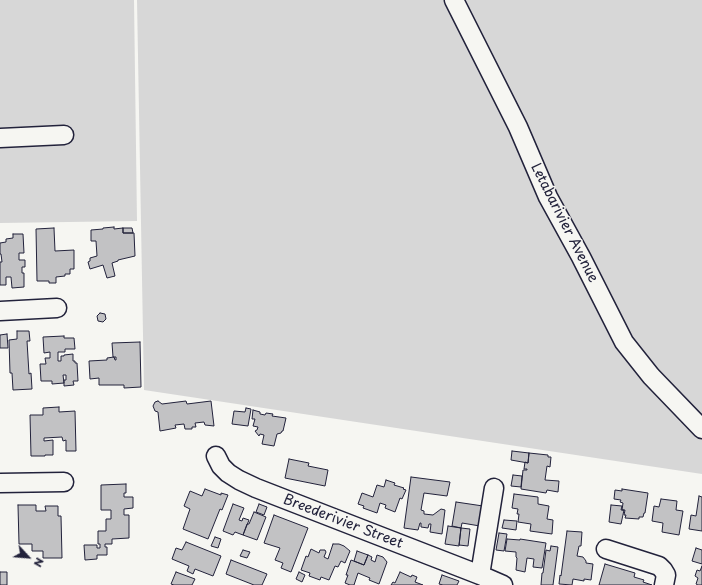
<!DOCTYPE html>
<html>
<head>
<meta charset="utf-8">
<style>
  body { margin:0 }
  #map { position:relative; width:702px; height:585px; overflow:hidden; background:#f6f6f2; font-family:"Playpen Sans",sans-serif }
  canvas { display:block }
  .north { position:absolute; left:8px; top:537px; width:40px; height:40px; -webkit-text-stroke:3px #f6f6f2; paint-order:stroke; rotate:116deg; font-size:11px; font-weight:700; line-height:16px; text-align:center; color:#22223b }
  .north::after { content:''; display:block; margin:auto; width:14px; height:18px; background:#22223b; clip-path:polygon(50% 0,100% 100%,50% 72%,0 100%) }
</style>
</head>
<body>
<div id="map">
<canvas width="702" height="585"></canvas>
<div class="north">N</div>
</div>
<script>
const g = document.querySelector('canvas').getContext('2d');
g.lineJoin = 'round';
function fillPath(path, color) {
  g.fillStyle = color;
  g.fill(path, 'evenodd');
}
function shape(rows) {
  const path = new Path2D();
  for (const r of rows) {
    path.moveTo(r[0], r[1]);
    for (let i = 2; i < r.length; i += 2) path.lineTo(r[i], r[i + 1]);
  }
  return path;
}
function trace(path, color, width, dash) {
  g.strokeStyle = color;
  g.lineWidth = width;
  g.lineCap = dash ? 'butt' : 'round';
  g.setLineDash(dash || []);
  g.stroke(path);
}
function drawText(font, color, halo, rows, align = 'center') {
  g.font = font + ' "Playpen Sans",sans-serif';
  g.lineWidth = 3;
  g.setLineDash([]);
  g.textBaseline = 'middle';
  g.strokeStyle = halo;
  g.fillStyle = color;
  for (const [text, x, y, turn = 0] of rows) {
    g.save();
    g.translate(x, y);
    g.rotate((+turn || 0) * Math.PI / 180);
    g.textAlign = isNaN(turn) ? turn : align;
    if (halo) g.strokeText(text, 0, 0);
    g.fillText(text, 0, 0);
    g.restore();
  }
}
fillPath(shape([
  [0,0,134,0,137,221,0,223],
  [137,0,702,0,702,474,144,390]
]), '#d7d7d7');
const building = shape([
  [114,227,114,229,123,228,123,233,134,233,135,256,118,260,118,261,112,263,115,276,107,278,103,265,90,269,88,262,90,261,90,258,97,256,96,241,91,241,91,230,103,229,103,228,114,227],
  [54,228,55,251,74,250,74,269,70,269,70,274,65,274,65,276,56,277,56,283,49,283,49,281,37,281,36,229,54,228],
  [123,228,132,228,133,233,123,233,123,228],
  [13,234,23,234,24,253,19,253,19,260,25,260,25,267,22,267,22,273,24,273,24,287,12,288,11,277,6,277,6,285,0,285,0,262,2,262,1,254,0,254,0,243,6,242,6,239,13,238,13,234],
  [100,313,105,314,106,319,103,322,98,321,97,316,100,313],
  [17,331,29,331,30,341,27,341,29,374,31,373,32,389,13,390,12,373,10,373,9,340,17,339,17,331],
  [7,334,8,348,0,348,0,335,7,334],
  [64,336,64,338,74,338,75,349,65,349,65,352,58,352,58,361,61,361,61,356,64,356,64,355,73,354,73,361,75,361,75,363,77,363,78,381,73,381,74,385,64,386,64,380,66,380,66,375,63,375,64,383,52,384,52,381,41,381,40,364,46,364,45,358,50,358,50,352,44,353,43,337,64,336],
  [140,342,141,387,124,388,124,385,99,385,99,378,90,379,89,361,107,360,107,358,114,357,115,360,116,360,116,357,113,357,112,343,140,342],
  [158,401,162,404,186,401,187,404,211,401,214,426,205,425,204,422,195,423,196,427,192,427,192,429,185,429,184,424,175,425,176,428,160,431,158,412,155,411,153,406,155,402,158,401],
  [59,407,59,412,75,411,76,451,66,451,66,440,63,441,62,437,44,438,44,441,53,440,53,455,45,455,45,456,31,456,30,415,43,415,43,408,59,407],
  [246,408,251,409,248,426,232,424,234,411,245,412,246,408],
  [253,410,260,412,260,414,265,415,266,413,273,414,272,416,286,418,283,431,282,431,281,433,277,434,274,446,262,444,264,435,260,434,259,436,255,431,257,430,258,427,253,426,255,419,252,419,253,410],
  [512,451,529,453,528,463,511,460,512,451],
  [529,453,548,455,548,457,551,457,550,467,547,466,545,480,559,481,558,492,547,490,546,493,521,489,523,470,527,470,527,469,524,469,525,462,528,463,529,453],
  [289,459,309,463,308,466,328,470,325,486,285,478,289,459],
  [513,475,522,476,521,487,511,486,513,475],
  [411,477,450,482,447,496,424,493,421,510,424,511,424,514,433,515,441,509,445,510,442,534,430,532,431,524,429,524,428,528,421,527,421,523,420,523,418,530,404,528,411,477],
  [386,480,395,483,394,485,404,488,403,489,406,490,402,499,400,498,395,512,385,508,386,505,380,503,377,513,363,508,364,506,358,504,362,493,373,497,377,485,384,487,386,480],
  [126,484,126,493,124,493,124,497,133,497,133,508,124,509,124,515,129,515,129,538,112,539,112,544,105,544,105,547,107,547,107,555,97,555,97,559,85,560,84,545,97,545,97,548,100,548,100,544,98,544,98,531,106,531,106,519,111,519,111,510,101,510,101,485,126,484],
  [205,489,221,495,221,493,228,495,222,510,220,509,208,539,183,529,190,509,184,506,190,491,202,496,205,489],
  [622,489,648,493,645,513,644,513,643,517,639,517,639,519,625,518,626,515,624,515,625,510,622,510,623,503,620,502,621,500,614,499,615,490,622,491,622,489],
  [514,494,538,497,538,504,549,506,547,519,553,520,552,534,530,531,531,524,518,522,519,514,517,514,518,509,512,508,514,494],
  [699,496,702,497,702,531,689,529,691,515,696,516,699,496],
  [661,499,677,501,676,510,683,511,679,535,662,532,663,523,652,521,654,506,659,507,661,499],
  [456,502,483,506,480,526,462,523,461,528,452,526,456,502],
  [233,504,244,508,239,520,242,521,243,518,249,520,243,535,235,532,233,535,223,531,233,504],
  [259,504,267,507,264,515,256,512,259,504],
  [18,505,36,505,36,511,46,511,45,506,58,506,58,516,61,516,62,558,43,558,43,551,32,551,32,544,19,544,18,505],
  [611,505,622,506,621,510,624,510,621,524,609,522,611,505],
  [254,512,266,517,257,540,243,535,247,524,249,524,254,512],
  [274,515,308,528,291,572,281,568,283,563,275,560,280,548,264,543,274,515],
  [504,520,517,521,516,530,502,528,504,520],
  [448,526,461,528,459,546,445,544,448,526],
  [461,528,470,529,468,546,459,545,461,528],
  [567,531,582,532,581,546,579,546,577,556,583,557,586,561,586,563,593,564,591,580,584,579,584,581,573,579,572,585,559,584,560,575,561,576,567,531],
  [499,533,507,534,504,551,496,550,499,533],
  [215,537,221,539,218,548,211,546,215,537],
  [507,539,520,540,520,539,546,543,542,568,533,567,534,559,527,558,525,572,516,570,517,558,516,557,516,552,505,551,507,539],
  [186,542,221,556,213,576,195,569,193,574,187,571,189,566,172,559,176,548,182,550,186,542],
  [333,544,339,544,344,546,350,551,345,563,341,561,338,567,335,566,329,580,321,577,320,580,309,576,310,573,301,570,306,556,308,557,311,549,319,553,320,550,325,550,326,552,324,557,328,559,333,544],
  [551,546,558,547,553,585,541,585,542,573,543,573,546,550,550,551,551,546],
  [696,548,702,550,702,564,692,561,696,548],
  [243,550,250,552,247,558,240,556,243,550],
  [357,551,368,555,364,565,354,561,357,551],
  [368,555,372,557,371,560,375,562,377,555,383,557,387,562,379,584,369,580,370,578,358,573,354,585,350,585,345,583,348,575,346,575,351,560,364,565,368,555],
  [231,560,267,574,262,585,254,585,226,574,231,560],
  [605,564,635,573,634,577,644,580,643,582,652,585,599,585,605,564],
  [702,566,702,585,698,585,696,584,698,578,695,576,697,570,700,571,702,566],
  [0,572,7,572,7,585,0,585,0,572],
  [176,572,195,579,192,585,174,585,171,584,176,572],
  [299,572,305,575,302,582,296,579,299,572],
  [400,572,411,577,412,575,417,577,415,582,423,585,391,585,393,582,395,583,400,572],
  [442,575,459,581,457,585,443,585,439,584,442,575]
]);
fillPath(building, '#c2c2c4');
trace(building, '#22223b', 1);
const minor = shape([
  [454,0,518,127,548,197,581,257,624,342,651,376,702,429],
  [0,138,64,135],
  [0,311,57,308],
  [216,456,221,466,228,473,239,480,256,488,480,575,503,585],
  [0,483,64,482],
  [606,549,659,566,663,570,666,575,664,585],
  [480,575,494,488]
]);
trace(minor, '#22223b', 21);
trace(minor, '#f6f6f2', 18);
drawText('14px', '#22223b', '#f6f6f2', [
  ["Letabarivier Avenue",564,223,63],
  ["Breederivier Street",343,522,21]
]);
</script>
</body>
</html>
